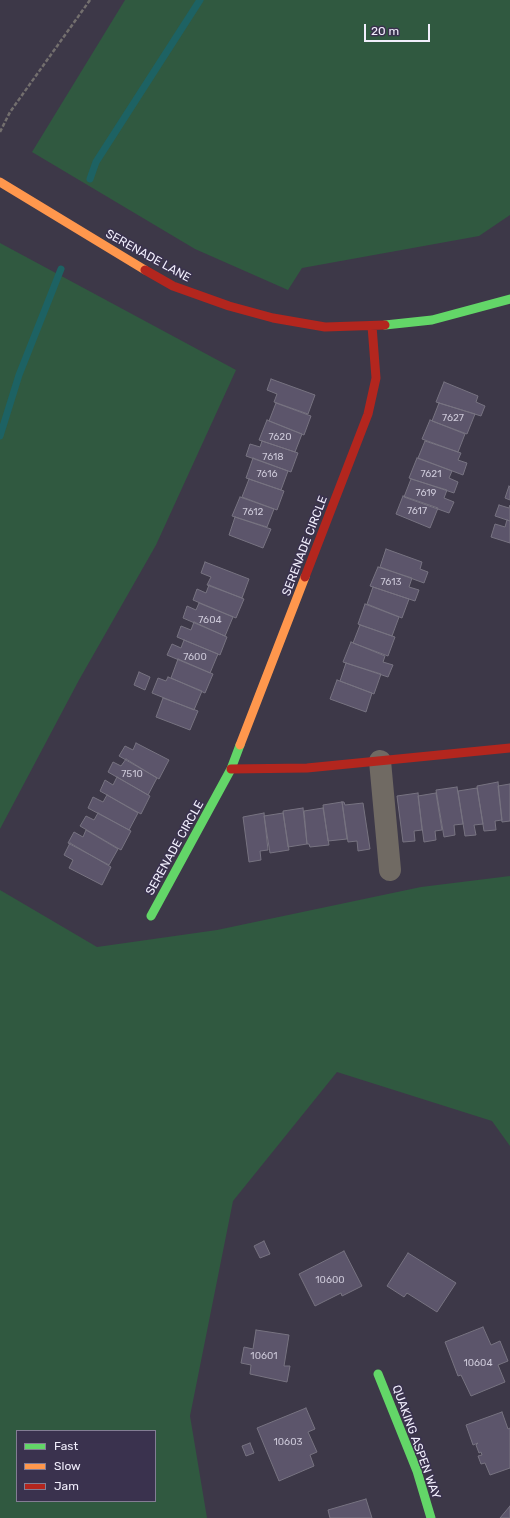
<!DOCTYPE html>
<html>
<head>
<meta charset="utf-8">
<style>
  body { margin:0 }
  #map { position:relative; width:510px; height:1518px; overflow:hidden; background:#3d3848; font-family:Rubik,sans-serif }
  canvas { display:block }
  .legend { position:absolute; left:16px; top:1430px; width:140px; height:72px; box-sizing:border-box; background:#3a324e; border:1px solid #837d94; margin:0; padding:5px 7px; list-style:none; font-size:12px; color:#f1eefc }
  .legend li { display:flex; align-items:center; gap:8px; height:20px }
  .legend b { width:20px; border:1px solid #837d94 }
  .scale { position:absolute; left:364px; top:24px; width:66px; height:18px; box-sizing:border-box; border:2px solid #f1eefc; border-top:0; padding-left:5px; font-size:12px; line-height:14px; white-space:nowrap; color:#f1eefc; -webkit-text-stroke:3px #3a324e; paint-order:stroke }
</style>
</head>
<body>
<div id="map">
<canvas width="510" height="1518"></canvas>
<ul class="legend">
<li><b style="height:5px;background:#63d668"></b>Fast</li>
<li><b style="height:5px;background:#ff974d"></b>Slow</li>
<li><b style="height:5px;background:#b3261e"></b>Jam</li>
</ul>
<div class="scale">20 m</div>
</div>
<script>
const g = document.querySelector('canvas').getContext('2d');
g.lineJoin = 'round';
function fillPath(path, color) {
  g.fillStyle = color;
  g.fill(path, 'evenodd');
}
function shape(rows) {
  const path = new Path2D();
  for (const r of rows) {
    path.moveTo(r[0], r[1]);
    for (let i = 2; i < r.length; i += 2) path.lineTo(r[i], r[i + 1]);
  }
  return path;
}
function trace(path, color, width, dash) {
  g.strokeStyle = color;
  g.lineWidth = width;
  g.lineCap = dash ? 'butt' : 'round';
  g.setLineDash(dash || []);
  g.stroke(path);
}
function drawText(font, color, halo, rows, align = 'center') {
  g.font = font + ' Rubik,sans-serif';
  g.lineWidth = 3;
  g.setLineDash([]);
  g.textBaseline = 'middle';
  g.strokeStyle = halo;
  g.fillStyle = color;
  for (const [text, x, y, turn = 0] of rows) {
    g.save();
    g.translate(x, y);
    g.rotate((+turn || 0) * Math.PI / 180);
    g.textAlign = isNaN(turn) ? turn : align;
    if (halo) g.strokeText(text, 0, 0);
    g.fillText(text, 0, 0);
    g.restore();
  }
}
fillPath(shape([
  [125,0,510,0,510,215,479,236,302,268,288,290,195,249,32,152],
  [0,243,236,370,156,545,79,680,0,829],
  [510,876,510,1146,492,1121,337,1072,233,1201,190,1416,207,1518,0,1518,0,890,97,947,217,930,421,887],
  [17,1431,155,1431,155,1501,17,1501]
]), '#305940');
trace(shape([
  [90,179,96,162,200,0],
  [0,436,19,375,61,269]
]), '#1d6263', 7);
const building = shape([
  [271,379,315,395,308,414,274,402,277,394,267,390,271,379],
  [444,382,478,396,476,402,485,406,481,416,436,402,444,382],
  [276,403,311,416,304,435,269,421,276,403],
  [439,403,475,414,467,434,432,421,439,403],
  [267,420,302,434,295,452,259,440,267,420],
  [430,420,465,434,458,452,422,439,430,420],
  [262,441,298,453,291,472,246,456,250,444,260,447,262,441],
  [425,441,461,453,458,460,467,463,463,475,418,458,425,441],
  [253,458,288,471,281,490,246,478,253,458],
  [417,458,452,471,449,478,458,482,454,493,409,478,417,458],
  [249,479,284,491,277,510,242,497,249,479],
  [411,479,447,490,444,498,454,502,449,513,404,497,411,479],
  [509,486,510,487,510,500,505,498,509,486],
  [403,496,438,508,430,528,396,514,403,496],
  [240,497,274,509,267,527,232,516,240,497],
  [499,505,509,508,510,505,510,521,495,516,499,505],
  [235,517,271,529,263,548,229,535,235,517],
  [507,520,510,521,510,543,491,537,495,524,505,527,507,520],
  [386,549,422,562,420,569,428,572,424,583,380,567,386,549],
  [205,562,249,579,242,598,207,585,211,577,201,573,205,562],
  [378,567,412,578,409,587,419,590,415,601,370,586,378,567],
  [209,585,244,599,236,618,193,600,197,589,206,593,209,585],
  [373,587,409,599,402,618,367,604,373,587],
  [199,603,233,617,225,636,183,618,187,606,196,610,199,603],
  [365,604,399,617,392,636,358,624,365,604],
  [194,622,227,637,220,655,177,637,181,626,191,630,194,622],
  [360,625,395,637,388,656,353,643,360,625],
  [184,640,218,654,210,673,167,655,172,644,181,648,184,640],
  [351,642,385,656,383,662,393,665,388,677,343,662,351,642],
  [178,659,213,674,205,693,171,678,178,659],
  [346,663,381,674,374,694,340,681,346,663],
  [139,672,150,677,145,690,134,685,139,672],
  [168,677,202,691,194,710,152,693,158,678,166,681,168,677],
  [337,680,372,693,366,712,330,699,337,680],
  [163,698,198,711,190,730,156,717,163,698],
  [136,743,169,760,159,779,119,756,125,746,133,750,136,743],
  [126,759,157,778,148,795,108,772,113,762,121,766,126,759],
  [117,777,150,796,141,814,100,791,105,780,113,785,117,777],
  [498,782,502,820,495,821,496,830,484,831,477,786,498,782],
  [510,784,510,821,502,822,498,786,510,784],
  [457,787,463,824,454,825,455,835,444,837,436,790,457,787],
  [477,788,483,824,474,825,476,835,465,836,458,791,477,788],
  [418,793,422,830,414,831,415,841,403,842,397,796,418,793],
  [436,793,442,830,435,831,436,840,424,842,418,796,436,793],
  [107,795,138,813,129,830,88,808,93,797,103,802,107,795],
  [342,802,344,802,345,805,363,803,370,849,358,851,357,841,348,842,342,802],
  [342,802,347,839,328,841,323,805,342,802],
  [303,808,307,844,288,847,283,811,303,808],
  [323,808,329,845,310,847,309,844,307,844,304,811,323,808],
  [98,813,131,831,121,850,80,826,86,816,94,820,98,813],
  [264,813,268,850,260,851,261,860,249,862,243,817,264,813],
  [283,813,289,850,270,853,264,816,283,813],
  [86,830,118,849,109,865,68,843,74,832,83,837,86,830],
  [70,843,111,867,102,885,69,868,73,860,64,855,70,843],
  [264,1241,270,1254,260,1258,254,1246,264,1241],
  [344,1251,362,1286,342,1296,341,1293,315,1306,299,1274,344,1251],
  [408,1253,456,1283,437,1312,407,1293,404,1297,387,1286,408,1253],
  [483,1327,491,1345,500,1341,508,1361,498,1365,505,1382,471,1396,461,1375,458,1376,445,1342,483,1327],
  [256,1330,289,1335,284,1366,290,1366,287,1382,250,1374,251,1365,241,1363,244,1347,253,1349,256,1330],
  [306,1408,315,1429,308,1432,317,1452,310,1455,314,1466,279,1481,257,1428,306,1408],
  [502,1412,508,1429,510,1428,510,1468,490,1475,485,1463,481,1464,478,1456,482,1455,481,1452,479,1453,476,1445,478,1443,473,1445,466,1425,502,1412],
  [250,1443,254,1453,246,1456,242,1446,250,1443],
  [366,1499,372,1518,330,1518,328,1510,366,1499],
  [510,1506,510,1518,500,1518,510,1506]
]);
fillPath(building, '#5c556b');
trace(building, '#777381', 1);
trace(shape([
  [0,132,10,112,90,0]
]), '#736f6e', 2.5, [4, 2]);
trace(shape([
  [380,761,390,870]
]), '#706a63', 22);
trace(shape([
  [385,325,432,320,510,299],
  [151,916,231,769,240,745],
  [378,1374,417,1471,431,1518]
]), '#63d668', 9);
trace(shape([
  [0,182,145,270],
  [240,745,305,577]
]), '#ff974d', 9);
trace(shape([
  [145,270,173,286,229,306,273,318,325,327,385,325],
  [305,577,368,414,376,378,372,326],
  [231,769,307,768,510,748]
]), '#b3261e', 9);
drawText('10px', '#ccc8d8', null, [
  ["7627",453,418],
  ["7620",280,437],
  ["7618",273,457],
  ["7616",267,474],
  ["7621",431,474],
  ["7619",426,493],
  ["7617",417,511],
  ["7612",253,512],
  ["7613",391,582],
  ["7604",210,620],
  ["7600",195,657],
  ["7510",132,774],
  ["10600",330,1280],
  ["10601",264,1356],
  ["10604",478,1363],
  ["10603",288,1442]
]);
drawText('12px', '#f1eefc', '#3a324e', [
  ["SERENADE LANE",148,256,29],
  ["SERENADE CIRCLE",305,546,-69],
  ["SERENADE CIRCLE",175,848,-61],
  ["QUAKING ASPEN WAY",416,1442,70]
]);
</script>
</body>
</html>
